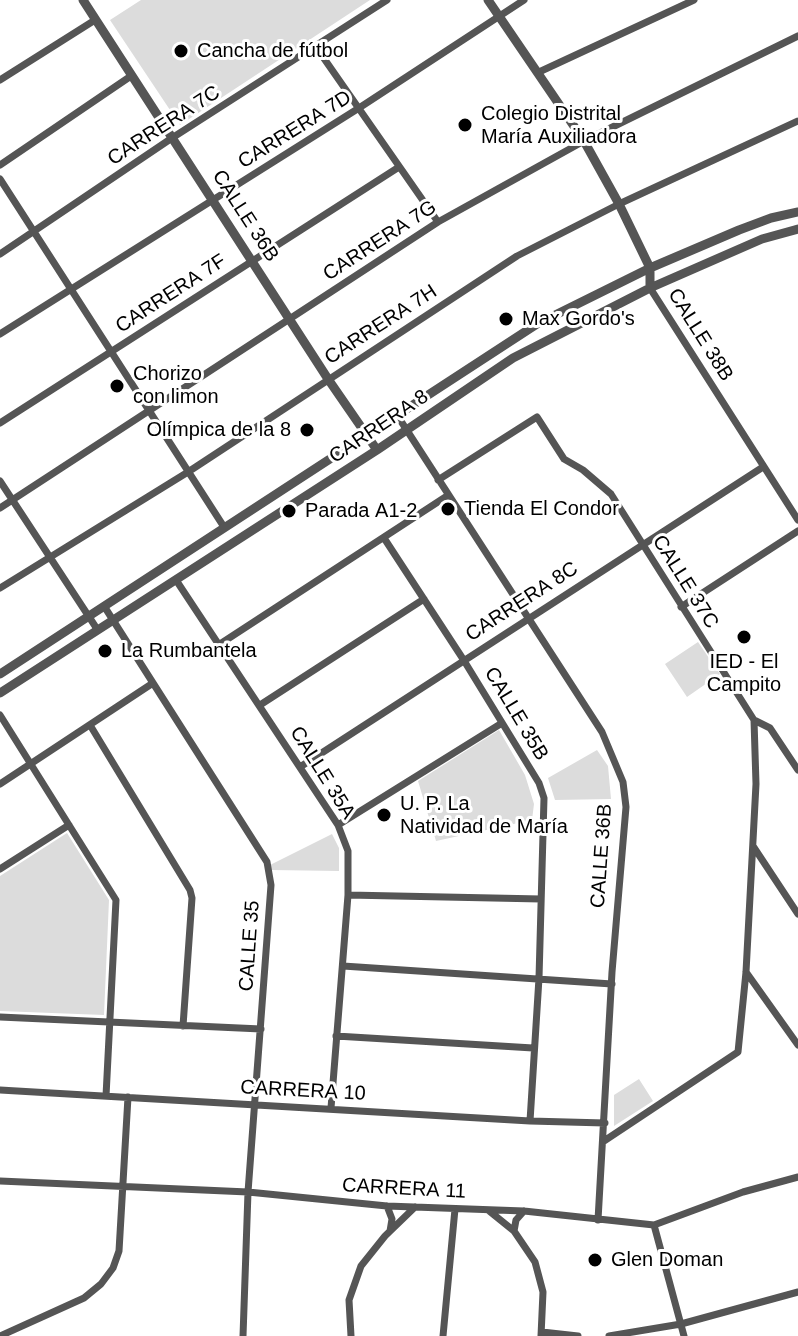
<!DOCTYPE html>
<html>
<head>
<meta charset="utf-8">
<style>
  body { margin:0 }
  canvas { display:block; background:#fff }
</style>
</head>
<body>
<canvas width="798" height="1336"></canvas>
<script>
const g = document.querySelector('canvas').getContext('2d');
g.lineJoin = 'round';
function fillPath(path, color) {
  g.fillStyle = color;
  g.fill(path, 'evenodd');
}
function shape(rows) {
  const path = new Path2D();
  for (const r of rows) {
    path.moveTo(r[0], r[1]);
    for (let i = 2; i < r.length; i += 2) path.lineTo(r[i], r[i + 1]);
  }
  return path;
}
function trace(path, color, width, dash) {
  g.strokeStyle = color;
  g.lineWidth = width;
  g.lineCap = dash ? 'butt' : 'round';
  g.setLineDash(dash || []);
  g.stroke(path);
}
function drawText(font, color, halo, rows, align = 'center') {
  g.font = font + ' Arial,sans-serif';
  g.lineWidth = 6;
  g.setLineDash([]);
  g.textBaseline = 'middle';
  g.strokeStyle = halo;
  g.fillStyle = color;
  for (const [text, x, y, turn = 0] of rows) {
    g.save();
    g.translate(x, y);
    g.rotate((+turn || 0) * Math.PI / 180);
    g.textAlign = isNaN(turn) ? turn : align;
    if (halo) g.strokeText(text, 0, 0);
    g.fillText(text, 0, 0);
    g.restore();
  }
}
fillPath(shape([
  [141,0,370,0,180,125,110,20],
  [698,642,720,674,687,697,665,664],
  [499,730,525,775,534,804,532,820,436,841,418,781],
  [597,750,608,766,611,799,555,800,548,778],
  [67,833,109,900,104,1015,0,1011,0,876],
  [332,834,339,848,339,871,271,870,270,865],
  [639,1079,653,1101,614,1126,614,1095]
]), '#dcdcdc');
trace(shape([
  [316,47,438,222],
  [539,72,694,0],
  [0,80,95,20],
  [0,165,131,76],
  [0,179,224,527],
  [0,254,172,138,387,0],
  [650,288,798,520],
  [0,334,359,108,524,0],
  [397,415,602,732,623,782,626,807,612,972,598,1220],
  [0,423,399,167],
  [438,480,537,417,564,459,583,470,611,494,754,720,770,728,798,770],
  [0,481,97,629],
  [0,508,438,222,584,141,798,36],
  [384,538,463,659,539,783,544,798,539,978,530,1121],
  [176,580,338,825,348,851,348,895,331,1108],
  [0,588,188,472,517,256,619,204,798,121],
  [104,606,267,862,271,885,248,1192,243,1336],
  [681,607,798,531],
  [220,644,447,496],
  [260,705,424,599],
  [0,715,116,900,106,1096],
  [90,725,190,890,192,898,183,1026],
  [300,767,763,467],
  [0,784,153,683],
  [338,825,502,723],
  [753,846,798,914],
  [0,869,69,825],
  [348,895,541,899],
  [343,966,612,984],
  [746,972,798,1045],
  [0,1017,261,1029],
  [336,1036,533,1048],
  [0,1090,530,1121,605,1123],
  [604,1141,738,1052,746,972,756,784,754,720],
  [0,1181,248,1192,387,1206,524,1211,654,1225,743,1192,798,1177],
  [387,1206,392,1219,390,1231],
  [488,1210,514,1231,535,1262,543,1292,541,1336],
  [654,1225,684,1336],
  [514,1231,516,1220,524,1211],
  [542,1332,578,1336],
  [0,1336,84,1298,101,1284,113,1268,119,1251,128,1097],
  [351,1336,349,1300,361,1266,385,1236,415,1207],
  [443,1336,455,1209],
  [609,1336,681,1324,798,1292]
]), '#555', 7);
trace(shape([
  [83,0,328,379,377,450],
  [488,0,584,141,619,204,650,268,650,288],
  [0,674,537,324,650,268,739,230,771,218,798,212],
  [0,693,377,450,513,358,650,288,762,239,798,229]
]), '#555', 9);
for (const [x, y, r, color] of [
  [181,51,8,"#000"],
  [465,125,8,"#000"],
  [506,319,8,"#000"],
  [117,386,8,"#000"],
  [307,430,8,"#000"],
  [448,509,8,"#000"],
  [289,511,8,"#000"],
  [744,637,8,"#000"],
  [105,651,8,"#000"],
  [384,815,8,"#000"],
  [595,1260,8,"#000"]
]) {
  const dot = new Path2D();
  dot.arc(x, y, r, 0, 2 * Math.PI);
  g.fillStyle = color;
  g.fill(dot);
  trace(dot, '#fff', 3);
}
drawText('20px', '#000', '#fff', [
  ["Cancha de fútbol",197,51],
  ["Colegio Distrital",481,114],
  ["María Auxiliadora",481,137],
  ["Max Gordo's",522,319],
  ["Chorizo",133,374],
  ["con limon",133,397],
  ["Olímpica de la 8",291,430,"right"],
  ["Tienda El Condor",464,509],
  ["Parada A1-2",305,511],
  ["La Rumbantela",121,651],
  ["IED - El",744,662,"center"],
  ["Campito",744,685,"center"],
  ["U. P. La",400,804],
  ["Natividad de María",400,827],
  ["Glen Doman",611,1260]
], 'left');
drawText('20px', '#000', '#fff', [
  ["CARRERA 7C",164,126,-33],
  ["CARRERA 7D",295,130,-32],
  ["CALLE 36B",245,216,57],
  ["CARRERA 7G",380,241,-33],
  ["CARRERA 7F",171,294,-33],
  ["CARRERA 7H",381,325,-33],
  ["CALLE 38B",700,335,58],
  ["CARRERA 8",379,427,-34],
  ["CALLE 37C",685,582,58],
  ["CARRERA 8C",522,602,-33],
  ["CALLE 35B",516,714,59],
  ["CALLE 35A",322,773,58],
  ["CALLE 36B",602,856,-86],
  ["CALLE 35",250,946,-86],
  ["CARRERA 10",303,1091,3],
  ["CARRERA 11",404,1189,3]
]);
</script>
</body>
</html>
